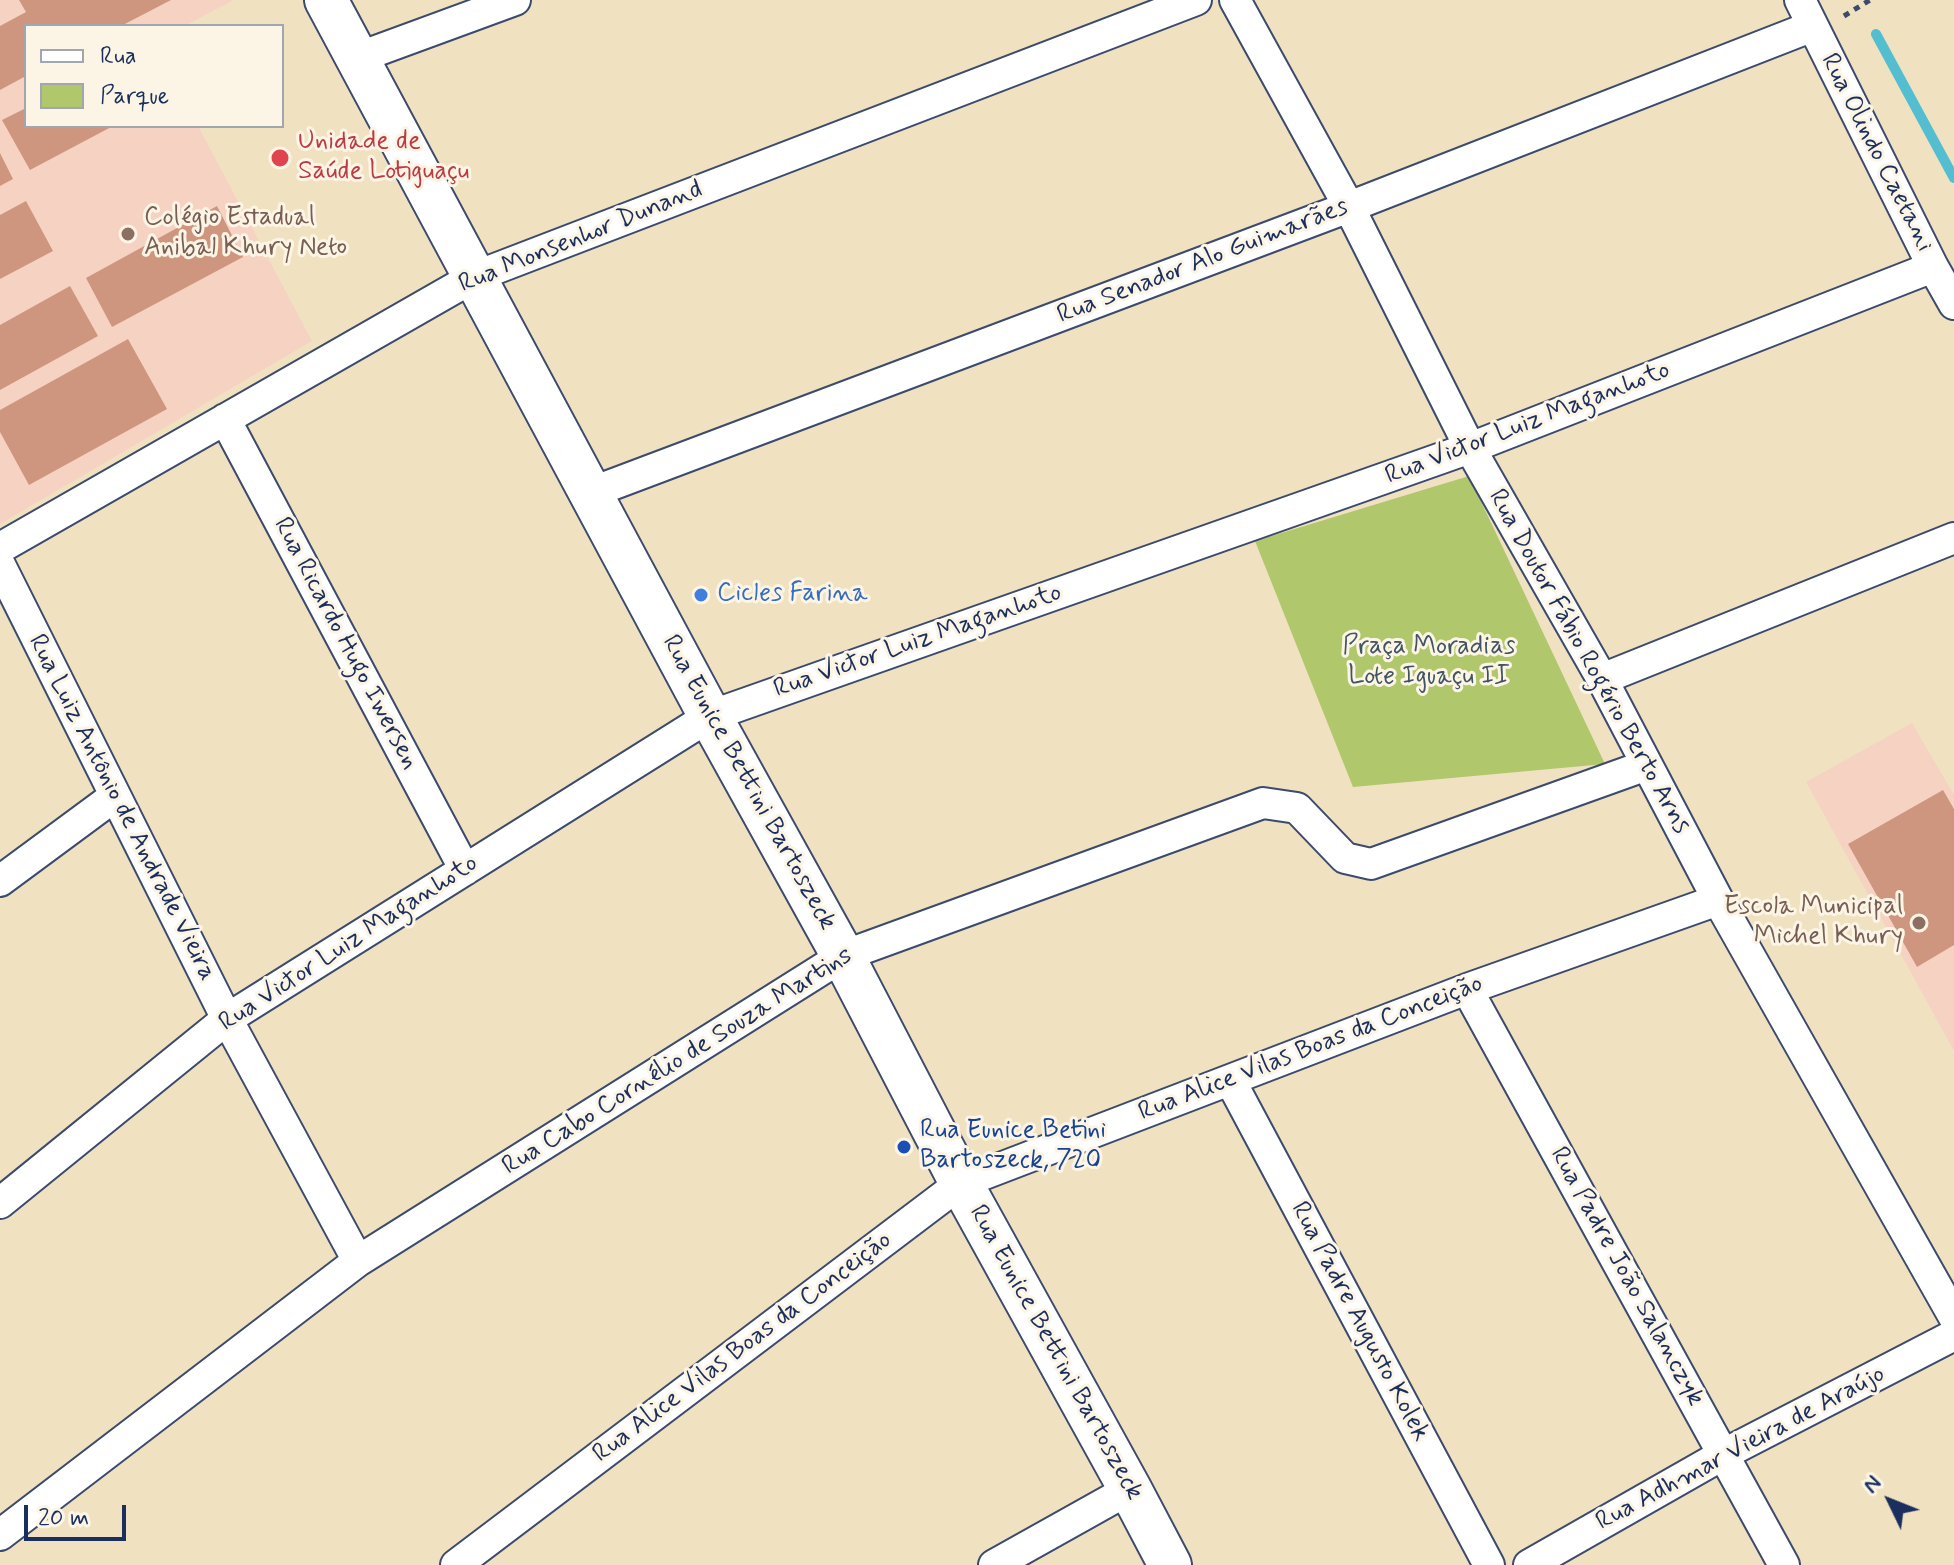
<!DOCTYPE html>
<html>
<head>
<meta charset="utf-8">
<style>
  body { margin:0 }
  #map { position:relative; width:1954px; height:1565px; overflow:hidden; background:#f0e1c1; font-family:Mynerve,sans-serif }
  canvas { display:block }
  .legend { position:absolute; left:24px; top:24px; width:260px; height:104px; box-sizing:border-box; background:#fcf5e5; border:2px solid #a2a6af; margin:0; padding:10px 14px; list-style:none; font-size:24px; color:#1b2f5e }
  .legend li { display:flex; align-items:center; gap:16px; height:40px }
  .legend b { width:40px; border:2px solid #a2a6af }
  .north { position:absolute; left:1850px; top:1461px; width:80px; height:80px; -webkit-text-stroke:6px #fcf5e5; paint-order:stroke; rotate:313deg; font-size:22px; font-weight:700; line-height:32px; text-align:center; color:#1b2f5e }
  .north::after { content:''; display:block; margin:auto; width:28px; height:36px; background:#1b2f5e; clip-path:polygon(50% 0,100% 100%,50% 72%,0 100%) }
  .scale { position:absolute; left:24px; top:1505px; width:102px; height:36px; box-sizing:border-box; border:4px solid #1b2f5e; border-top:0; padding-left:10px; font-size:24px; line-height:28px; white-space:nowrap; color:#1b2f5e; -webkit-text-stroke:6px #fcf5e5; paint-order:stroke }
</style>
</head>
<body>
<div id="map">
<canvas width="1954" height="1565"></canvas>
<ul class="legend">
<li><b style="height:10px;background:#fff"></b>Rua</li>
<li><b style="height:22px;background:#b0c76c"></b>Parque</li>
</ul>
<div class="north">N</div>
<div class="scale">20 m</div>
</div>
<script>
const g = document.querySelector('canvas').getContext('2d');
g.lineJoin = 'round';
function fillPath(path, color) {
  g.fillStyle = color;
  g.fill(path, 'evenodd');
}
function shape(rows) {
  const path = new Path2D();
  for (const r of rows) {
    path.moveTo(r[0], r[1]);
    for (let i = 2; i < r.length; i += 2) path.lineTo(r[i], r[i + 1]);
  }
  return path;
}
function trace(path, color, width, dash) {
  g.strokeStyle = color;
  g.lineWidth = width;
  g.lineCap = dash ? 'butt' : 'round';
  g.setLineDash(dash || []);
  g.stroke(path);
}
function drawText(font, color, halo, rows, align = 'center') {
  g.font = font + ' Mynerve,sans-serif';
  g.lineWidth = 6;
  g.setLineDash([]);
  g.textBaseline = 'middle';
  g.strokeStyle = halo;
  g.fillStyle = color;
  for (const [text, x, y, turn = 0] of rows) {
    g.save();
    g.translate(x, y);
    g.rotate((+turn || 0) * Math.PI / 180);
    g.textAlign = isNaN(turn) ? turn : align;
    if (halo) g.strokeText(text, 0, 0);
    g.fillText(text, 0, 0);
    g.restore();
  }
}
fillPath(shape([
  [0,0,234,0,184,26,26,26,26,126,198,126,312,341,0,524],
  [1912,723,1954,795,1954,1051,1806,782]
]), '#f6d2c3');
fillPath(shape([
  [1469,476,1605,764,1353,787,1255,541]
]), '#b0c76c');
trace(shape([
  [1876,34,1954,178]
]), '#53becf', 10);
fillPath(shape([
  [19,0,171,0,121,26,26,26,26,76,0,90,0,26,26,12],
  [26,108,26,126,113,126,30,170,2,120],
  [0,153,13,179,0,186],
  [26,201,53,251,0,279,0,215],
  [217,206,243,257,112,327,86,278],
  [70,286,98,336,0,390,0,325],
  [128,339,167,409,29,485,0,432,0,410],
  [1943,790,1954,809,1954,945,1917,967,1848,844]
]), '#cf967f');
const street = shape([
  [1235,0,1349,207,1470,448,1602,679,1718,900,1954,1317],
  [1800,0,1933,267,1954,304],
  [357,58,515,0],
  [225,419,465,870],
  [590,493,1349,207,1813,26],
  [0,548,474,277,1196,0],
  [0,565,227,1019,358,1261],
  [1602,679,1954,538],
  [0,881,115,796],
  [1467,989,1784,1565],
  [1230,1080,1489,1565],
  [0,1203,227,1019,710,716,1470,448,1933,267],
  [0,1535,358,1261,843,956,1263,803,1297,808,1345,858,1371,864,1647,765],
  [456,1565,961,1183,1467,989,1718,900],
  [994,1565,1130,1489],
  [1529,1565,1724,1454,1954,1335]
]);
const secondary = shape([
  [326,0,710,716,843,956,961,1183,1130,1489,1170,1565]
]);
trace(street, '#3b4a6d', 34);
trace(secondary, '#3b4a6d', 46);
trace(shape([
  [1844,16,1870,0]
]), '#3b4a6d', 5, [6, 6]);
trace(street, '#fff', 30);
trace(secondary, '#fff', 42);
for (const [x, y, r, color] of [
  [280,158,10,"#e0444e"],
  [128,234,8,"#8d6e63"],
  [701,595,8,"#3f7fe0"],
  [1919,923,8,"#8d6e63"],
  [904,1147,8,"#1a4fb4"]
]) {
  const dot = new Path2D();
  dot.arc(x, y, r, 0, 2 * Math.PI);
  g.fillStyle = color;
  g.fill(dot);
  trace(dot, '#fcf5e5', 3);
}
drawText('26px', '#be3a42', '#fcf5e5', [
  ["Unidade de",298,143],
  ["Saúde Lotiguaçu",298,173]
], 'left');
drawText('26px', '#1b2f5e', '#fcf5e5', [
  ["Rua Olindo Caetani",1876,153,63],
  ["Rua Monsenhor Dunand",581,238,-22],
  ["Rua Senador Alo Guimarães",1203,262,-21],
  ["Rua Victor Luiz Maganhoto",1528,424,-21],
  ["Rua Victor Luiz Maganhoto",918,642,-19],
  ["Rua Ricardo Hugo Iwersen",345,644,62],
  ["Rua Doutor Fábio Rogério Berto Arns",1588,662,61],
  ["Rua Eunice Bettini Bartoszeck",748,783,61],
  ["Rua Luiz Antônio de Andrade Vieira",121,808,63],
  ["Rua Victor Luiz Maganhoto",349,944,-33],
  ["Rua Alice Vilas Boas da Conceição",1311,1049,-21],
  ["Rua Cabo Cornélio de Souza Martins",678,1062,-32],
  ["Rua Padre João Salanczyk",1626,1277,61],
  ["Rua Padre Augusto Kolek",1359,1322,62],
  ["Rua Alice Vilas Boas da Conceição",743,1348,-37],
  ["Rua Eunice Bettini Bartoszeck",1055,1353,61],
  ["Rua Adhmar Vieira de Araújo",1741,1449,-28]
]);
drawText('26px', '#785e54', '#fcf5e5', [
  ["Colégio Estadual",144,219],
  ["Anibal Khury Neto",144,249],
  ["Escola Municipal",1903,908,"right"],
  ["Michel Khury",1903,938,"right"]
], 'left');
drawText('26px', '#366cbe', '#fcf5e5', [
  ["Cicles Farina",717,595]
], 'left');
drawText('26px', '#405562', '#fcf5e5', [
  ["Praça Moradias",1429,648],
  ["Lote Iguaçu II",1429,678]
]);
drawText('26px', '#164399', '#fcf5e5', [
  ["Rua Eunice Betini",920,1132],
  ["Bartoszeck, 720",920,1162]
], 'left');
</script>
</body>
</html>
